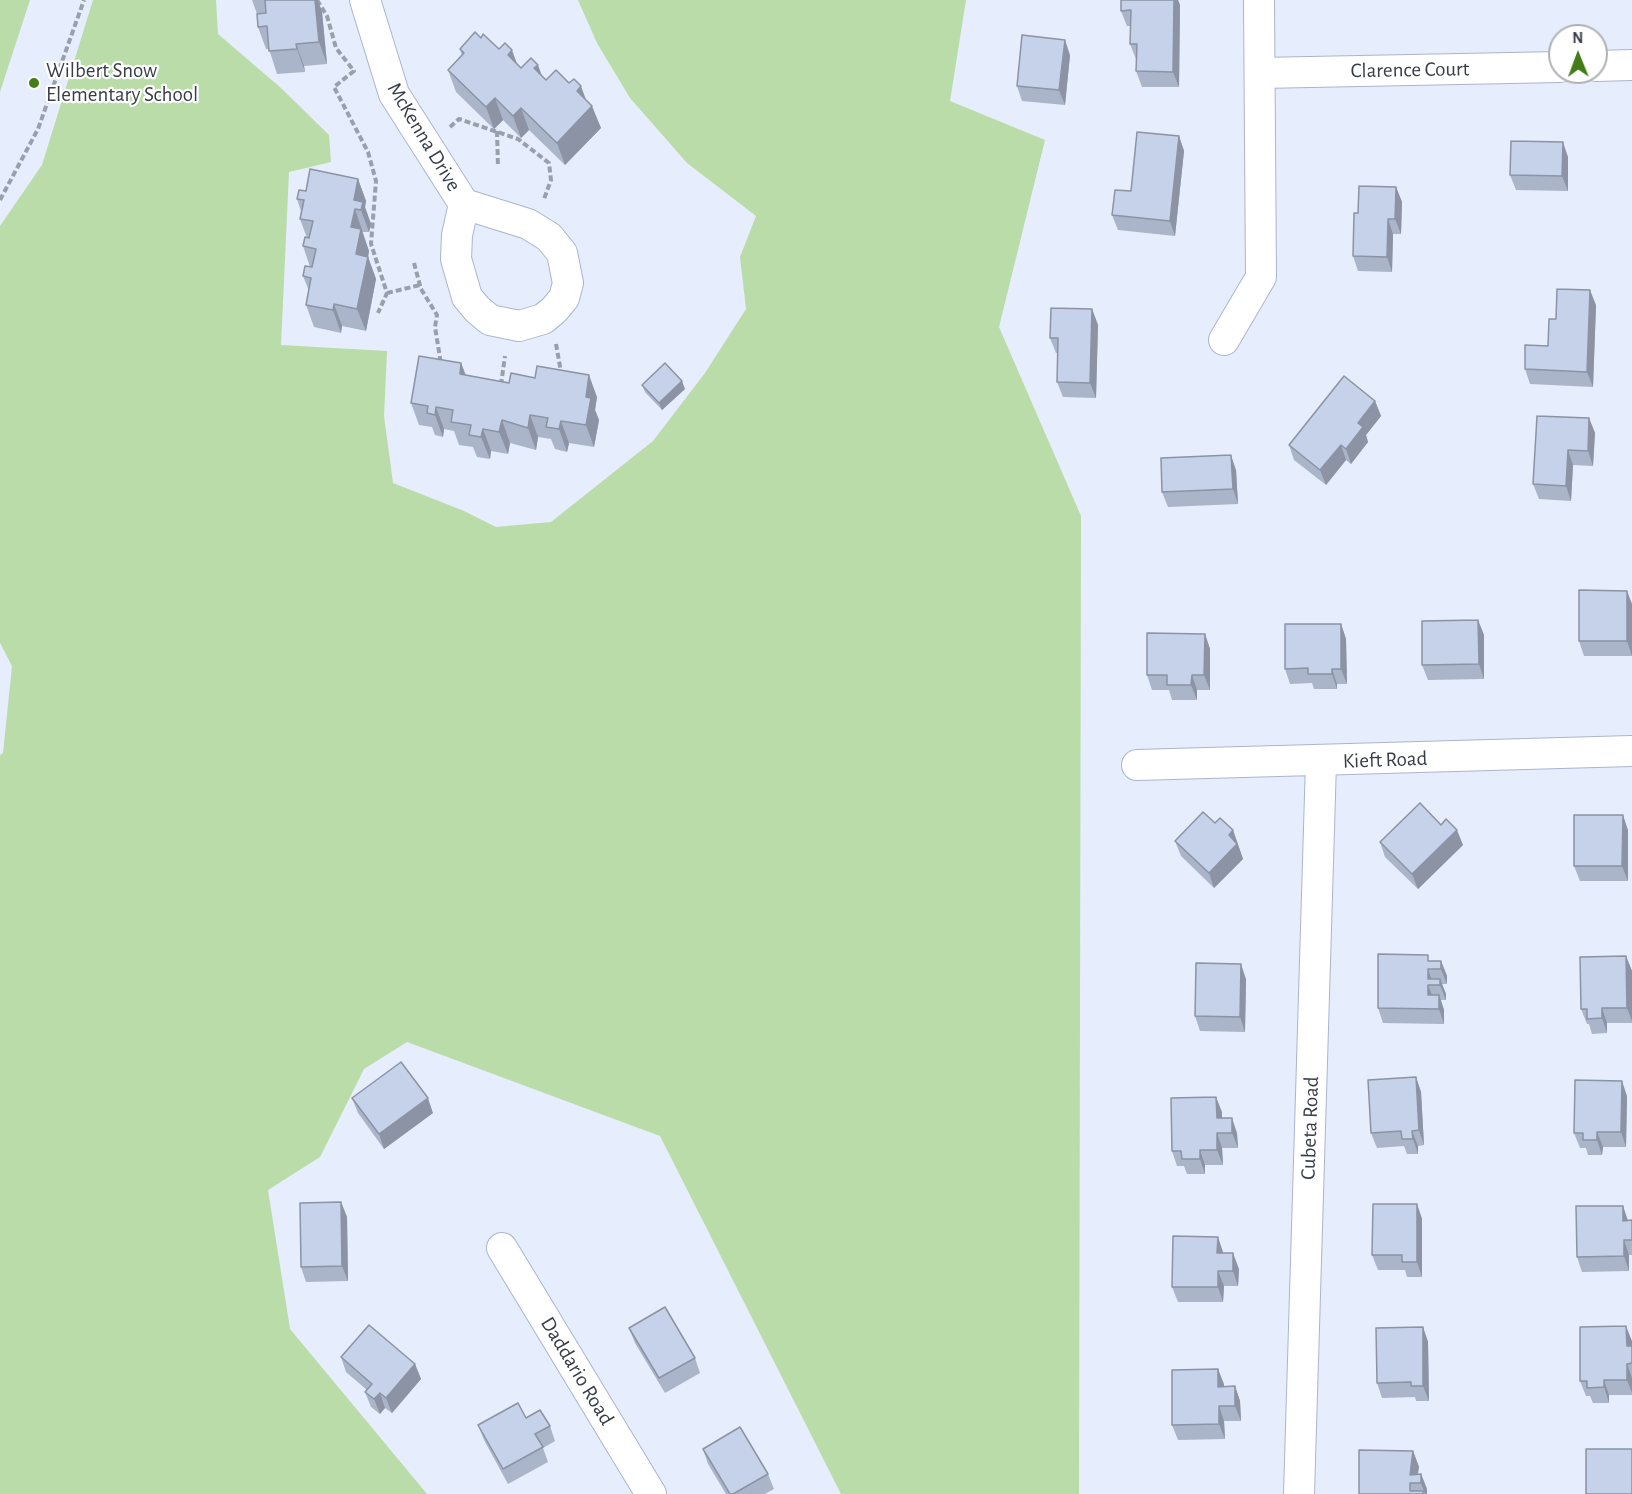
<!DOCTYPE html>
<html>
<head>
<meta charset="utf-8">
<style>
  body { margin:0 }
  #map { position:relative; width:1632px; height:1494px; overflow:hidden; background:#e6edfc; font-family:"Alegreya Sans",sans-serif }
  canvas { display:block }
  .north { position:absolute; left:1548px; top:24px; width:60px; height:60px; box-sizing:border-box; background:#fff; border:2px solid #afb1b5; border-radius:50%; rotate:359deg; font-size:16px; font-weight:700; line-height:24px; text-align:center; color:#383d47 }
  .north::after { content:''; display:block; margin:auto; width:21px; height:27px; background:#427d18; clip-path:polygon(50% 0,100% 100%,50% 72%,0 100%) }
</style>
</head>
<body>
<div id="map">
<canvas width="1632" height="1494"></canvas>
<div class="north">N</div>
</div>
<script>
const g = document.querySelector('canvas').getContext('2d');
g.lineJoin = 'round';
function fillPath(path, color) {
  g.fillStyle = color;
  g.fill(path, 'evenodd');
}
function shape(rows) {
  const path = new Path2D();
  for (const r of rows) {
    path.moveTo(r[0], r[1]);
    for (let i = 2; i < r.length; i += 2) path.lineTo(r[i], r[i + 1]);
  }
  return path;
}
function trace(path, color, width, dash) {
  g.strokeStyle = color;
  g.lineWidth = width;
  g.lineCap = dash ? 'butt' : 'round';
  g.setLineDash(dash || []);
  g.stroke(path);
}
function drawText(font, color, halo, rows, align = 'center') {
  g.font = font + ' "Alegreya Sans",sans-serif';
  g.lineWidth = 4.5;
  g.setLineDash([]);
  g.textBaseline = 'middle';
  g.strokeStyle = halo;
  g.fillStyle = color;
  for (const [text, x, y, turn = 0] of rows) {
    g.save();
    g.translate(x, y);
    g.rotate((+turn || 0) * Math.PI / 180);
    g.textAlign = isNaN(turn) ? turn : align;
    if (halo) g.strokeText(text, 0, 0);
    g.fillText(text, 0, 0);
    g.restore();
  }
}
fillPath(shape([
  [0,0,30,0,0,92],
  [93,0,216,0,218,34,281,88,329,135,331,162,289,172,281,345,387,351,384,416,393,483,464,511,496,527,551,522,653,441,705,373,746,309,740,257,756,216,687,163,630,98,597,43,578,0,966,0,950,101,1045,140,999,327,1081,516,1079,1494,841,1494,660,1136,407,1042,364,1069,320,1157,268,1190,290,1329,427,1494,0,1494,0,755,3,753,12,666,0,643,0,226,42,165]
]), '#b9dca9');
const minor = shape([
  [365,0,394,94,464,204,528,224,549,237,562,253,568,283,564,298,554,310,543,319,519,326,490,320,477,309,467,297,456,259,457,235,464,204],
  [1596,66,1632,65],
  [1260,73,1560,67],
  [1224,340,1261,277,1259,0],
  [1137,765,1632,751],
  [502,1248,651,1494],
  [1299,1494,1321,762]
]);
trace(minor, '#aab5cd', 32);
trace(shape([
  [317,0,327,16,336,48,354,71,334,87,368,152,376,181,371,244,387,293,378,313],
  [450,127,459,119,518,139,549,163,551,180,544,199],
  [497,131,498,167],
  [0,200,38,129,84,0],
  [414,263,421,289,437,315,435,327,441,364],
  [387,293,420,285],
  [556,344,561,372],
  [501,385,505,356]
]), '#99a0ac', 4, [6, 3]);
trace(minor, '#fff', 30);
fillPath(shape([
  [252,0,318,0,322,12,327,64,304,66,305,72,277,74,269,49,266,49,258,27,257,14],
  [1121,0,1178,0,1180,5,1179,87,1142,87,1136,71,1137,59,1136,59,1130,44,1130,26,1127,26,1121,11],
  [481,38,499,49,521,68,541,75,546,80,586,100,601,128,565,165,529,130,521,138,503,120,494,129,456,92,448,70,462,56,460,49],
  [1070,55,1065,105,1022,101,1017,86],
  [1179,136,1184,151,1175,236,1118,230,1112,215,1131,191],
  [1568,157,1568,191,1516,190,1510,175],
  [358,179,366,201,365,208,371,224,369,232,363,232,362,233,369,251,368,257,376,279,366,331,342,326,341,333,314,327,306,305,309,291,303,276,310,267,303,246,307,238,300,219,301,211,297,199,306,191],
  [1396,187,1402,202,1401,234,1393,234,1392,272,1358,271,1353,256,1358,213],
  [1596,305,1593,387,1530,384,1525,369,1548,346,1556,319],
  [1092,309,1098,325,1096,398,1063,397,1057,382,1058,353,1056,353,1050,338],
  [461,363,466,375,597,397,595,410,599,420,594,447,569,443,567,452,555,449,551,439,538,437,536,450,510,443,508,454,491,451,490,459,477,457,473,447,459,445,454,431,444,429,443,437,435,435,432,427,419,425,411,403],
  [642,385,685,389,662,410,645,392],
  [1375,401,1381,416,1366,435,1368,442,1351,464,1346,460,1326,485,1294,460,1289,445],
  [1589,418,1595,433,1593,466,1573,465,1571,501,1539,499,1533,484],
  [1236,470,1238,504,1168,507,1162,492],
  [1632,604,1632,656,1584,656,1579,641],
  [1478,620,1484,635,1484,679,1428,680,1422,665],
  [1341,624,1346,639,1347,684,1337,684,1337,689,1314,689,1312,683,1290,684,1285,669],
  [1205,634,1210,649,1210,690,1197,690,1197,700,1172,700,1169,690,1152,690,1147,675],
  [1215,823,1233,830,1243,859,1214,888,1181,856,1175,841],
  [1441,825,1463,845,1418,889,1385,857,1380,842],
  [1628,830,1628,881,1580,881,1574,866],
  [1626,956,1632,971,1632,1023,1607,1023,1607,1033,1592,1034,1589,1024,1587,1024,1581,1009],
  [1430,961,1441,961,1447,976,1447,984,1442,984,1446,994,1446,1000,1441,1000,1444,1010,1444,1024,1383,1023,1378,1008],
  [1246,979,1245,1032,1200,1031,1195,1016],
  [1416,1077,1421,1092,1424,1145,1418,1146,1418,1154,1407,1154,1404,1146,1377,1148,1371,1133],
  [1627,1096,1626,1147,1603,1147,1602,1155,1588,1155,1586,1148,1580,1148,1574,1133],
  [352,1098,433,1113,384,1149,358,1113],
  [1222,1112,1222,1118,1237,1133,1238,1148,1222,1148,1223,1165,1205,1165,1205,1174,1187,1174,1184,1166,1177,1166,1172,1151],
  [341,1202,347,1217,348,1281,306,1282,301,1267],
  [1417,1204,1422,1219,1422,1277,1407,1277,1405,1270,1378,1270,1372,1255],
  [1623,1206,1628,1221,1632,1220,1632,1255,1629,1255,1629,1271,1582,1272,1577,1257],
  [1223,1252,1223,1253,1239,1269,1238,1286,1224,1286,1223,1302,1178,1302,1172,1287],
  [1423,1327,1428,1342,1429,1401,1416,1401,1415,1397,1382,1398,1377,1383],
  [629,1328,695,1358,700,1373,665,1393,635,1343],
  [1632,1341,1632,1395,1609,1395,1609,1403,1593,1403,1590,1396,1586,1396,1580,1381],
  [341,1357,415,1364,421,1379,392,1413,385,1408,380,1414,371,1407,365,1392,367,1390,346,1372],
  [1218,1369,1224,1387,1235,1386,1240,1401,1241,1421,1224,1421,1225,1439,1178,1440,1172,1425],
  [526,1418,550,1426,555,1441,543,1448,548,1462,508,1484,484,1440,478,1425],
  [703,1449,768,1474,774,1489,765,1494,726,1494,708,1464],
  [1413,1451,1419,1467,1418,1474,1421,1474,1427,1489,1427,1494,1359,1494]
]), '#aab5c9');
fillPath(shape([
  [315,0,318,0,322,12,327,64,319,42],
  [1174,0,1178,0,1180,5,1179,87,1173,72],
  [1065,40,1070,55,1065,105,1059,90],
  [296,44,304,66,305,72,297,49],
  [512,50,520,72,508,55],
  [538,65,546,87,534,68],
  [581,86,589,108,577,91],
  [495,98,503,120,494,129,486,107],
  [592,106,601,128,565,165,557,143],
  [521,108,529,130,521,138,513,116],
  [1179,136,1184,151,1175,236,1170,221],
  [1563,142,1568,157,1568,191,1562,176],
  [358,179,366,201,365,207,371,224,369,232,361,210,354,200],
  [1396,187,1402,202,1401,234,1395,219],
  [355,209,369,251,368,257,376,279,366,331,357,309,356,254,351,227],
  [1388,219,1393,234,1392,272,1387,257],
  [1590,290,1596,305,1593,387,1587,372],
  [334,304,342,326,341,333,333,310],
  [1092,309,1098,325,1096,398,1090,383],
  [461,363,469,385,460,374],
  [589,375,597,397,595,410,599,420,594,447,586,425,586,397],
  [682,381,685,389,662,410,659,403],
  [1375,401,1381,416,1366,435,1368,442,1351,464,1346,449,1358,423],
  [436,407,444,429,443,437,435,415],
  [530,415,538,437,536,450,528,428],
  [1589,418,1595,433,1593,466,1588,451],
  [502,420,510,443,508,454,499,432],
  [561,421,569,443,567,452,559,429],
  [483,429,491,451,490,459,481,437],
  [1341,445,1346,460,1326,485,1320,470],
  [1568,450,1573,465,1571,501,1566,486],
  [1231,455,1236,470,1238,504,1233,489],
  [1627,591,1632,604,1632,656,1627,641],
  [1478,620,1484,635,1484,679,1479,664],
  [1341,624,1346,639,1347,684,1341,669],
  [1205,634,1210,649,1210,690,1204,675],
  [1332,669,1337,684,1337,689,1332,674],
  [1192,675,1197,690,1197,700,1191,685],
  [1623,815,1628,830,1628,881,1622,866],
  [1233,830,1243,859,1214,888,1209,873,1229,835],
  [1457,830,1463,845,1418,889,1412,874],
  [1626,956,1632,971,1632,1021,1627,1008],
  [1441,961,1447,976,1447,984,1441,969],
  [1241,964,1246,979,1245,1032,1240,1017],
  [1428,969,1433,984,1428,979],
  [1440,979,1446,994,1446,1000,1440,985],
  [1428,985,1434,1000,1433,1010,1428,995],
  [1439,995,1444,1010,1444,1024,1439,1009],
  [1602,1008,1607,1023,1607,1033,1602,1018],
  [1416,1077,1421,1092,1424,1145,1419,1130],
  [1622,1081,1627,1096,1626,1147,1621,1132],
  [1216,1097,1222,1112,1222,1133,1217,1118],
  [428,1098,433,1113,384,1149,379,1134],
  [1232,1118,1237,1133,1238,1148,1232,1133],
  [1412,1131,1418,1146,1418,1154,1413,1139],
  [1597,1132,1603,1147,1602,1155,1597,1140],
  [1217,1133,1222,1148,1223,1165,1217,1150],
  [1200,1150,1205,1165,1205,1174,1200,1159],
  [341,1202,347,1217,348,1281,342,1266],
  [1417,1204,1422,1219,1422,1277,1417,1262],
  [1623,1206,1628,1221,1623,1221],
  [1218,1237,1223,1252,1223,1268,1217,1253],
  [1624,1240,1629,1255,1629,1271,1624,1256],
  [1233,1253,1239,1269,1238,1286,1233,1271],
  [1218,1271,1224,1286,1223,1302,1218,1287],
  [1626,1326,1632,1341,1632,1361,1627,1346],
  [1423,1327,1428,1342,1429,1401,1423,1386],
  [415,1364,421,1379,392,1413,386,1398],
  [1627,1364,1632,1378,1632,1393,1627,1380],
  [1218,1369,1224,1384,1224,1402,1218,1387],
  [1604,1380,1609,1395,1609,1403,1604,1387],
  [1235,1386,1240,1401,1241,1421,1235,1406],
  [380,1393,385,1408,380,1414,374,1399],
  [1219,1406,1224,1421,1225,1439,1219,1424],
  [1413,1451,1419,1467,1416,1483,1410,1475],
  [1421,1474,1427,1489,1427,1494,1425,1494,1421,1483]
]), '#8b93a4');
const building = shape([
  [265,0,315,0,319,42,296,44,297,49,269,51,267,26,258,27,257,14,266,13,265,0],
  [1121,0,1174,0,1173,72,1136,71,1137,44,1130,44,1131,10,1121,11,1121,0],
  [475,32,481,38,483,34,499,49,505,43,512,50,508,55,521,68,531,58,538,65,534,68,546,80,556,70,569,83,574,79,581,86,577,91,592,106,557,143,521,108,513,116,495,98,486,107,448,70,464,53,460,49,475,32],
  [1022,35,1065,40,1059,90,1017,86,1022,35],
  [1137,132,1179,136,1170,221,1112,215,1115,190,1131,191,1137,132],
  [1511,141,1563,142,1562,176,1510,175,1511,141],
  [310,169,358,179,354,200,363,202,361,210,355,209,351,227,361,229,356,254,368,257,357,309,334,304,333,310,306,305,311,278,303,276,305,266,312,267,316,249,303,246,305,237,309,238,313,221,300,219,304,200,297,199,299,190,306,191,310,169],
  [1359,186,1396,187,1395,219,1388,219,1387,257,1353,256,1354,213,1358,213,1359,186],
  [1557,289,1590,290,1587,372,1525,369,1525,345,1548,346,1549,319,1556,319,1557,289],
  [1051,308,1092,309,1090,383,1057,382,1058,338,1050,338,1051,308],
  [419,356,461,363,460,374,509,383,511,373,535,378,537,366,589,375,586,397,591,398,586,425,561,421,559,429,546,427,548,418,530,415,528,428,502,420,499,432,483,429,481,437,469,435,471,425,451,422,453,410,436,407,435,415,427,413,428,406,411,403,419,356],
  [665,363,682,381,659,403,642,385,665,363],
  [1344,376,1375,401,1358,423,1363,427,1346,449,1341,445,1320,470,1289,445,1344,376],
  [1537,416,1589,418,1588,451,1568,450,1566,486,1533,484,1537,416],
  [1231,455,1233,489,1162,492,1161,458,1231,455],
  [1579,590,1627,591,1627,641,1579,641,1579,590],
  [1478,620,1479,664,1422,665,1422,621,1478,620],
  [1285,624,1341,624,1341,669,1332,669,1332,674,1308,674,1308,668,1285,669,1285,624],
  [1147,633,1205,634,1204,675,1192,675,1191,685,1167,685,1167,675,1147,675,1147,633],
  [1420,803,1441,825,1446,819,1457,830,1412,874,1380,842,1420,803],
  [1203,812,1215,823,1220,818,1233,830,1229,835,1237,844,1209,873,1175,841,1203,812],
  [1574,815,1623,815,1622,866,1574,866,1574,815],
  [1378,954,1428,955,1428,961,1441,961,1441,969,1428,969,1428,979,1440,979,1440,985,1428,985,1428,995,1439,995,1439,1009,1378,1008,1378,954],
  [1626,956,1627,1008,1602,1008,1602,1018,1587,1019,1587,1009,1581,1009,1580,957,1626,956],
  [1196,963,1241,964,1240,1017,1195,1016,1196,963],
  [401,1062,428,1098,379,1134,352,1098,401,1062],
  [1416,1077,1419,1130,1412,1131,1413,1139,1402,1139,1401,1131,1371,1133,1368,1080,1416,1077],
  [1575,1080,1622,1081,1621,1132,1597,1132,1597,1140,1583,1140,1583,1133,1574,1133,1575,1080],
  [1216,1097,1217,1118,1232,1118,1232,1133,1217,1133,1217,1150,1200,1150,1200,1159,1182,1159,1181,1151,1172,1151,1171,1098,1216,1097],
  [341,1202,342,1266,301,1267,300,1203,341,1202],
  [1373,1204,1417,1204,1417,1262,1402,1262,1402,1255,1372,1255,1373,1204],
  [1576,1206,1623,1206,1623,1221,1632,1220,1632,1240,1624,1240,1624,1256,1577,1257,1576,1206],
  [1173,1236,1218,1237,1217,1253,1233,1253,1233,1271,1218,1271,1218,1287,1172,1287,1173,1236],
  [665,1307,695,1358,659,1378,629,1328,665,1307],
  [369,1325,415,1364,386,1398,380,1393,374,1399,365,1392,372,1384,341,1357,369,1325],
  [1626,1326,1627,1346,1632,1346,1632,1363,1627,1364,1627,1380,1604,1380,1604,1387,1587,1388,1587,1381,1580,1381,1580,1327,1626,1326],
  [1423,1327,1423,1386,1411,1386,1411,1382,1377,1383,1376,1328,1423,1327],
  [1218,1369,1218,1387,1235,1386,1235,1406,1219,1406,1219,1424,1172,1425,1172,1370,1218,1369],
  [518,1403,526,1418,540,1410,550,1426,535,1434,543,1447,503,1469,478,1425,518,1403],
  [740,1427,768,1474,733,1494,730,1494,703,1449,740,1427],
  [1586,1449,1632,1449,1632,1494,1586,1494,1586,1449],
  [1359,1450,1413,1451,1410,1475,1421,1474,1421,1483,1410,1483,1410,1491,1423,1491,1423,1494,1359,1494,1359,1450]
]);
fillPath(building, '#c6d2ea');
trace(building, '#8b93a4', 1.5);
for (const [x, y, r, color] of [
  [34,83,6,"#427d18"]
]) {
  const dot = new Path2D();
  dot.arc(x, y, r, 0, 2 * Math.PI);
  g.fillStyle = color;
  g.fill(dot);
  trace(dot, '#fff', 2);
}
drawText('21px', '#383d47', '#fff', [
  ["Clarence Court",1410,70,-1],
  ["McKenna Drive",424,137,59],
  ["Kieft Road",1385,760,-2],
  ["Cubeta Road",1310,1128,-88],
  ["Daddario Road",577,1371,59]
]);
drawText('21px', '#383d47', '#fff', [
  ["Wilbert Snow",46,71],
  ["Elementary School",46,95]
], 'left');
</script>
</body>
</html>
